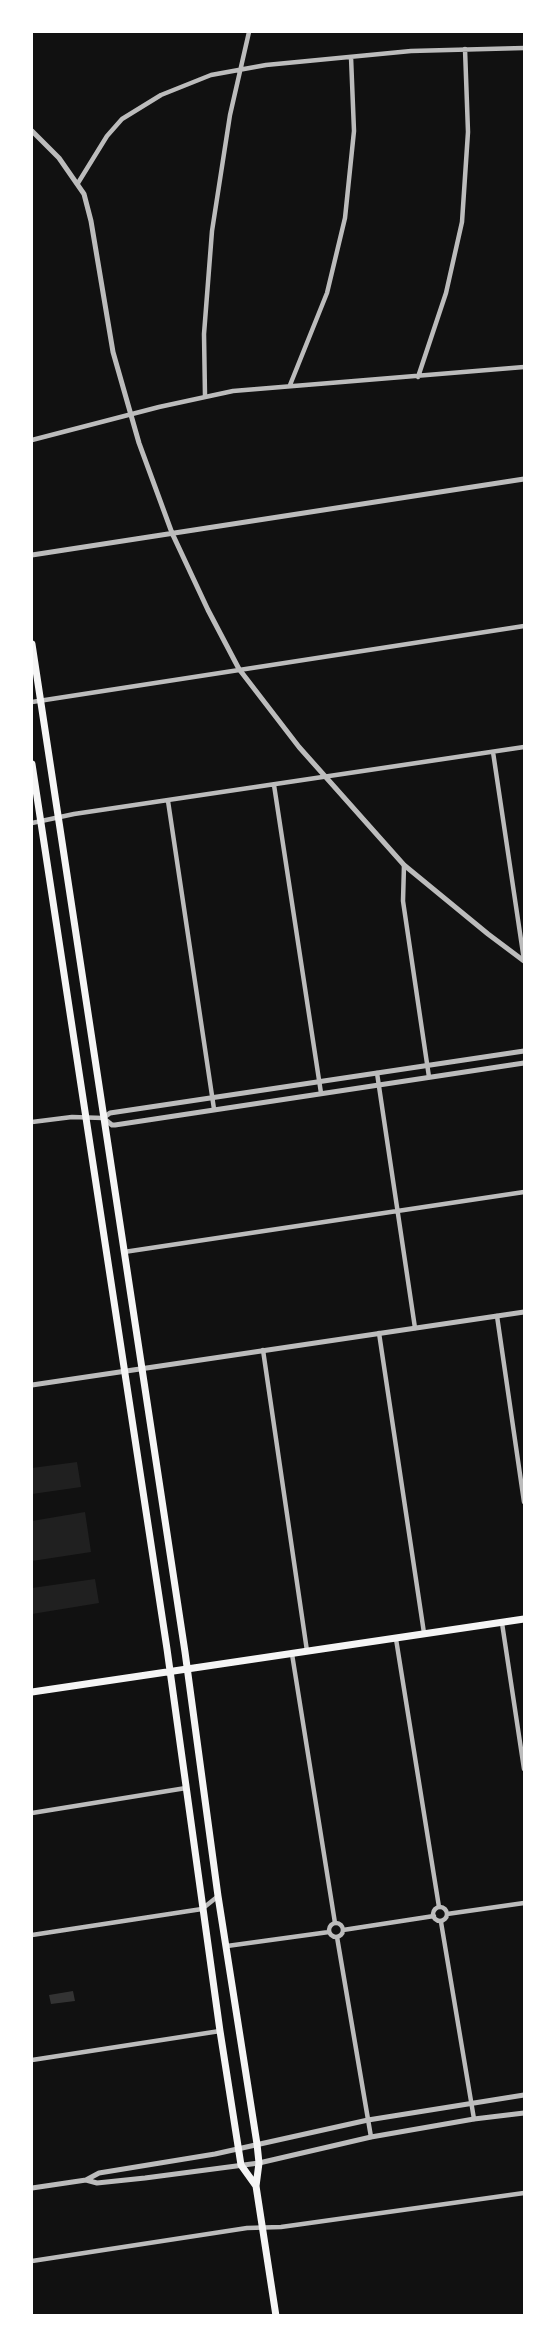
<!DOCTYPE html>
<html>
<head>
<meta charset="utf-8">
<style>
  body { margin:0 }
  #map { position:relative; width:556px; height:2347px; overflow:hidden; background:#111; font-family:"PT Sans Narrow",sans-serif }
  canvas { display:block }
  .frame { position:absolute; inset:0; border:33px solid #fff; pointer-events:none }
</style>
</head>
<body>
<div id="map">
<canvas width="556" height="2347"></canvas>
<div class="frame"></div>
</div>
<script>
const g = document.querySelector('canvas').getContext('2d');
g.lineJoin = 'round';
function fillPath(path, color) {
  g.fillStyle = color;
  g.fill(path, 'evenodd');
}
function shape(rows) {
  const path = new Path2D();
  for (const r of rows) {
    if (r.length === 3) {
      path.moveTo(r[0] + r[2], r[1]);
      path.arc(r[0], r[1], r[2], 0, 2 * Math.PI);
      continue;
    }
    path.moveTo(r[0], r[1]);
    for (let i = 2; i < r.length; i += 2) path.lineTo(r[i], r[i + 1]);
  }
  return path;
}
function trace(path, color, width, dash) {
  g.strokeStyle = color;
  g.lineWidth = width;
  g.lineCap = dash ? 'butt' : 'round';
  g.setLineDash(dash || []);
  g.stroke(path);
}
fillPath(shape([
  [77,1462,81,1487,32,1494,32,1468],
  [85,1512,91,1552,32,1561,32,1521],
  [95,1579,99,1603,32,1614,32,1588]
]), '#202020');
fillPath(shape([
  [73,1991,75,2001,51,2004,49,1995]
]), '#333');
trace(shape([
  [78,183,107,136,122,119,161,95,211,75,266,65,411,51,524,48],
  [418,377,446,293,462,222,468,132,465,49],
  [290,385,327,293,345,218,354,131,351,57],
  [205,396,204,334,212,231,230,115,249,32],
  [32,440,159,407,233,391,524,367],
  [32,702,524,626],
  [493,752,524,960],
  [274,785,321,1093],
  [168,801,214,1109],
  [32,823,74,814,524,747],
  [404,865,403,901,429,1077],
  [377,1073,415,1328],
  [32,1122,72,1117,103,1118],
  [124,1252,524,1192],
  [497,1316,524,1502],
  [379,1333,424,1633],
  [263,1350,307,1651],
  [502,1623,524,1769],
  [396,1639,439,1907],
  [292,1654,335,1923],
  [32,1813,186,1788],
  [440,1914,7],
  [447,1914,524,1903],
  [441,1922,474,2119],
  [336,1930,7],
  [343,1930,434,1916],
  [32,1935,202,1909,217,1897],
  [337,1937,371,2137],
  [227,1946,329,1932],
  [32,2060,220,2031],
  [32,2261,247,2228,281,2227,524,2193]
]), '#bcbcbc', 4.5);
trace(shape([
  [32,131,59,158,84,194,91,221,113,352,139,443,172,533,208,610,239,669,299,747,404,865,488,934,524,961],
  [32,555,524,479],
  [524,1051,110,1113,103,1118,112,1125,115,1125,524,1063],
  [32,1385,524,1312],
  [86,2180,97,2183,145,2178,259,2163,371,2137,474,2119,524,2113],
  [32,2188,86,2180,99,2173,215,2154,368,2120,524,2095]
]), '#bcbcbc', 5);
trace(shape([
  [32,644,185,1652,218,1896,257,2144,259,2163,256,2186,276,2316],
  [32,764,167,1649,220,2031,241,2165,256,2186],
  [32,1692,524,1619]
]), '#f5f5f5', 7);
</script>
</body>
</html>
